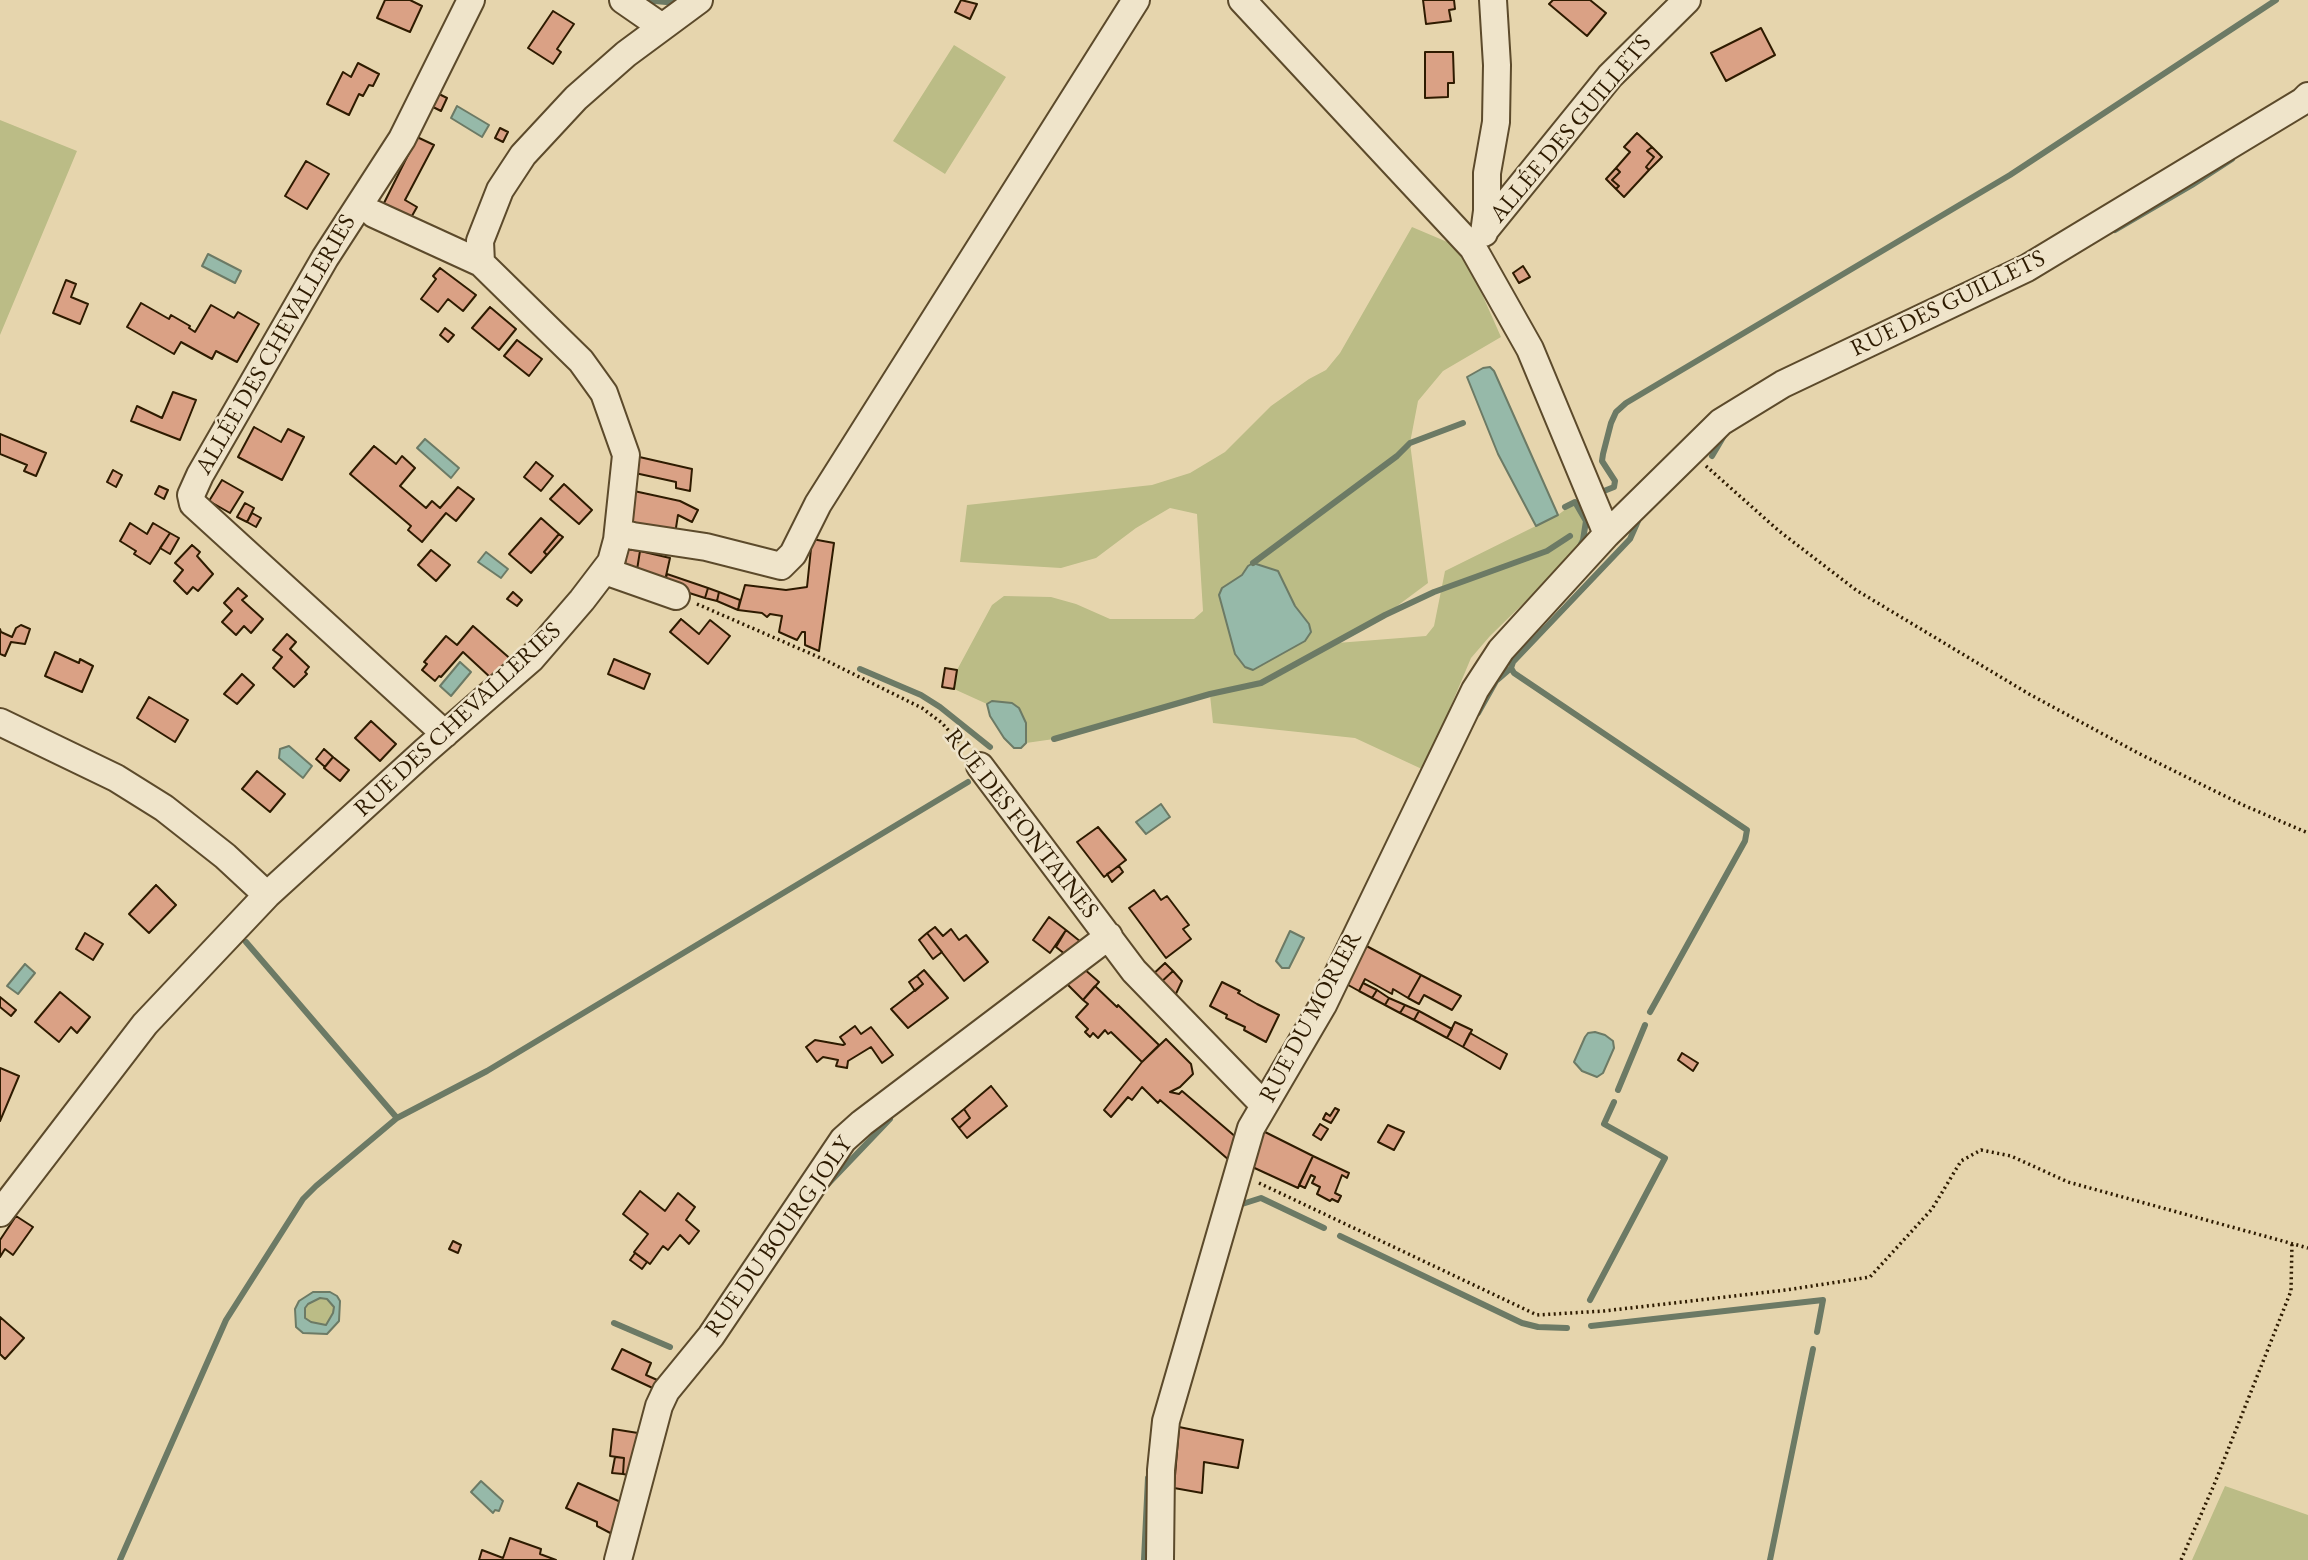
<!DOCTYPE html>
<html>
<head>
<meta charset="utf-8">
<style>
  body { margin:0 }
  canvas { display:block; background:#e6d5ad }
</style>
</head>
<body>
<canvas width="2308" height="1560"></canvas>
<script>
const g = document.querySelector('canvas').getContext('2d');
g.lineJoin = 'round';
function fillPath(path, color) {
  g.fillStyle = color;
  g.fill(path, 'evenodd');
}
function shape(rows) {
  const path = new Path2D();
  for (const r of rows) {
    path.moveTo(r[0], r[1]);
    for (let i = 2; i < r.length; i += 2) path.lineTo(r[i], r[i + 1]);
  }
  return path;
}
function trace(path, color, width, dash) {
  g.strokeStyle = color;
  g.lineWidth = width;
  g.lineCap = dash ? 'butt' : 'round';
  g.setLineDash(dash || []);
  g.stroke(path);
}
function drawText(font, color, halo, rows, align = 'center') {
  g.font = font + ' "EB Garamond",serif';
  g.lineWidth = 5;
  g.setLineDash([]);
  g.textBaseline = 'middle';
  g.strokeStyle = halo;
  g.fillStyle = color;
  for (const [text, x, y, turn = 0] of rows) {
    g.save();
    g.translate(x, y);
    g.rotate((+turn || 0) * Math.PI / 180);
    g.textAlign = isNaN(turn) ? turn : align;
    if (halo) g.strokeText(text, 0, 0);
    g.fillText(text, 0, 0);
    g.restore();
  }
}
fillPath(shape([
  [954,45,1006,77,945,174,893,141],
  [0,120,77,151,0,335],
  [1412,227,1452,244,1470,267,1501,337,1443,371,1418,401,1410,443,1428,583,1385,615,1337,643,1426,636,1434,626,1445,571,1558,515,1575,502,1586,521,1583,540,1576,552,1490,636,1471,658,1424,770,1355,738,1213,723,1210,695,1054,739,1026,743,1026,723,1018,707,1012,703,992,701,987,704,954,689,957,670,992,605,1004,596,1051,597,1076,604,1110,619,1194,619,1203,611,1197,514,1170,508,1136,528,1096,558,1061,568,960,562,967,505,1152,485,1190,473,1225,452,1271,406,1309,379,1326,370,1340,353],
  [320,1298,327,1299,334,1307,333,1313,326,1325,311,1322,305,1318,305,1308,308,1304],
  [2225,1486,2308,1515,2308,1560,2192,1560]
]), '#bbbc86');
const water = shape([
  [457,106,489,125,482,137,451,118,457,106],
  [208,254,241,271,235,283,202,266,208,254],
  [1490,367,1494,371,1558,515,1536,526,1498,454,1467,377,1483,368,1490,367],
  [425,439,459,468,451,478,417,448,425,439],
  [486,552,508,569,501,578,478,562,486,552],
  [1253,563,1278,571,1295,606,1309,624,1311,632,1305,641,1253,670,1245,667,1235,654,1219,595,1222,588,1242,575,1248,566,1253,563],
  [460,662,471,672,451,696,440,686,460,662],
  [992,701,1012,703,1019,708,1026,723,1026,743,1021,748,1014,748,1004,738,990,716,987,704,992,701],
  [289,746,312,766,303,778,279,758,280,749,289,746],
  [1161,804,1170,817,1146,834,1136,822,1161,804],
  [1290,931,1304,938,1289,968,1282,968,1276,961,1290,931],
  [25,964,35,973,18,994,7,986,25,964],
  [1595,1032,1605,1035,1613,1041,1614,1048,1603,1073,1597,1077,1582,1071,1574,1062,1585,1037,1588,1033,1595,1032],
  [313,1292,330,1292,337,1296,340,1301,339,1321,327,1334,303,1333,296,1327,295,1309,299,1301,313,1292],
  [320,1298,327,1299,334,1307,333,1313,326,1325,311,1322,305,1318,305,1308,308,1304,320,1298],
  [481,1481,503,1501,499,1511,495,1510,493,1513,471,1492,481,1481]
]);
fillPath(water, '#96b9a9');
trace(water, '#6c7a65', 2);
trace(shape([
  [644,0,677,3,680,1],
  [2115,230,2192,185,2232,159],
  [1712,456,1725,434],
  [1599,493,1614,487,1615,481,1602,461,1603,454,1611,423,1616,412,1626,403,2010,175,2276,0],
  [1565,507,1575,502,1586,521,1583,540,1579,548],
  [1638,521,1630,539,1513,662,1511,668,1514,673,1747,830,1745,841,1650,1012],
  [1253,563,1397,456,1410,443,1463,423],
  [860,669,921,695,940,707,990,747],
  [1478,713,1496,681,1511,668],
  [1054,739,1210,694,1261,683,1385,615,1434,592,1547,551,1570,536],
  [246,942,397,1118],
  [1618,1090,1645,1025],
  [828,1184,890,1119],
  [1238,1209,1239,1205,1261,1198,1324,1228],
  [1340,1236,1522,1323,1538,1327,1567,1328],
  [1590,1300,1665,1158,1604,1124,1614,1102],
  [614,1323,670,1347],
  [1591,1326,1823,1300,1817,1332],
  [120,1560,226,1320,303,1199,316,1186,397,1118,487,1071,968,782],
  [1144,1560,1148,1478],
  [1770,1560,1813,1349]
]), '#6c7a65', 6);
const building = shape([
  [385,0,410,0,422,6,410,32,377,18,385,0],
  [961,0,977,4,970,19,955,12,961,0],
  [1423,0,1454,0,1455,9,1449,10,1451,21,1426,24,1423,0],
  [1553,0,1590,0,1606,13,1587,36,1549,4,1553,0],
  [553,11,574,24,557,49,561,52,553,64,528,48,553,11],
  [1761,28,1775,55,1726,81,1711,53,1761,28],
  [1425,52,1453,52,1454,83,1448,83,1448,97,1425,98,1425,52],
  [358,63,379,74,373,86,369,85,363,96,359,94,349,115,327,104,343,72,351,77,358,63],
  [437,93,447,98,441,111,431,106,437,93],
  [500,128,508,132,503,142,495,138,500,128],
  [1637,133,1652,147,1647,151,1654,157,1646,167,1649,170,1624,197,1616,189,1619,186,1612,180,1620,172,1616,168,1630,152,1624,147,1637,133],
  [417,137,434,145,405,200,417,207,408,223,382,207,417,137],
  [1652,147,1662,157,1649,170,1646,167,1654,157,1647,151,1652,147],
  [306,161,329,174,307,209,285,196,306,161],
  [1616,168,1620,172,1612,180,1619,186,1616,189,1606,179,1616,168],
  [1523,266,1530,277,1519,283,1513,273,1523,266],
  [440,268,476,295,463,311,448,299,438,312,421,299,436,279,433,276,440,268],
  [66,280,76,284,71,297,88,304,80,324,53,313,66,280],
  [141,303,169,319,171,315,190,326,189,328,195,332,211,305,234,318,238,312,259,324,237,362,216,351,212,359,181,342,174,354,127,327,141,303],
  [490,307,516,329,499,350,472,328,490,307],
  [445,328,454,335,448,342,440,335,445,328],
  [517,340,542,359,529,376,504,356,517,340],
  [173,392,196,400,180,440,131,421,137,406,162,418,173,392],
  [254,427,281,442,288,429,304,437,282,480,238,457,254,427],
  [0,434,46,453,36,476,24,471,27,465,0,454,0,434],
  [374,446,396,464,402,456,415,468,400,486,426,508,432,501,440,508,458,487,474,499,456,521,446,513,422,542,408,530,411,526,350,474,374,446],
  [635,456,692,469,690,491,676,488,676,482,635,473,635,456],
  [536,462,553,476,541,491,524,477,536,462],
  [113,470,122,475,116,487,107,482,113,470],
  [222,480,243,492,230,513,209,501,222,480],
  [564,484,592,510,579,524,550,499,564,484],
  [159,486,168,490,164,499,155,494,159,486],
  [634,491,680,501,698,510,692,522,678,515,675,534,631,525,634,491],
  [245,503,254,508,247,522,237,517,245,503],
  [252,513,261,518,256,527,247,522,252,513],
  [541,518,559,534,544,552,547,555,531,573,509,554,541,518],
  [130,523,147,534,153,523,170,533,150,564,134,554,136,551,120,541,130,523],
  [170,533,179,538,170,554,160,548,170,533],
  [559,534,563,537,547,555,544,552,559,534],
  [812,539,834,543,819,651,805,645,805,632,802,632,797,640,779,632,782,616,770,614,767,617,762,613,738,610,745,585,786,590,807,587,812,539],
  [192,545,200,552,197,556,213,574,198,591,193,587,187,594,174,581,183,570,175,563,192,545],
  [626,549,640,551,636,576,625,567,626,549],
  [431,550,450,565,436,581,418,565,431,550],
  [640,551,670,558,664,585,636,576,640,551],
  [667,574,708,588,705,598,664,585,667,574],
  [238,588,247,596,242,600,263,619,251,633,244,626,236,635,222,622,232,611,224,603,238,588],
  [708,588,719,592,717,601,705,598,708,588],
  [513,592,522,600,517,606,507,599,513,592],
  [719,592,740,600,738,610,717,601,719,592],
  [681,619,699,634,710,620,730,636,708,664,670,632,681,619],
  [21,625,30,629,25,644,11,642,5,656,0,654,0,629,1,632,12,637,16,628,21,625],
  [473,626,514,662,491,678,463,652,441,677,439,676,435,681,422,670,427,664,424,662,446,636,457,645,473,626],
  [287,634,296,642,290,649,309,667,305,672,307,674,294,687,273,668,282,657,273,650,287,634],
  [55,652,79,663,80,659,93,666,82,692,45,676,55,652],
  [614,659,650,674,644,689,608,674,614,659],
  [945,668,957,670,954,689,942,687,945,668],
  [242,674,254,685,237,704,224,694,242,674],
  [149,697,188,720,175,742,137,718,149,697],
  [371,721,396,744,380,761,355,738,371,721],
  [324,749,333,757,325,767,316,759,324,749],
  [333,757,349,770,340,781,324,768,333,757],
  [257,771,285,794,270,812,242,789,257,771],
  [1098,827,1126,860,1104,877,1077,842,1098,827],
  [1119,866,1123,872,1112,882,1107,874,1119,866],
  [156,885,176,905,149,933,129,914,156,885],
  [1154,890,1161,900,1167,896,1189,925,1183,929,1191,939,1166,958,1129,908,1154,890],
  [1049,917,1066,930,1050,953,1033,940,1049,917],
  [935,927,943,936,951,929,959,940,966,935,988,962,964,981,927,933,935,927],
  [1066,930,1086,946,1071,959,1056,947,1066,930],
  [85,933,103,944,93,960,76,949,85,933],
  [927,933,942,952,933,959,919,940,927,933],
  [1359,942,1421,975,1408,998,1393,989,1392,994,1365,979,1359,991,1341,981,1359,942],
  [1165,963,1173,971,1158,985,1150,977,1165,963],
  [1083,968,1099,982,1083,1000,1065,982,1083,968],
  [924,970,948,998,908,1028,891,1009,923,984,917,976,924,970],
  [1173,971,1182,981,1173,1000,1158,985,1173,971],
  [1421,975,1461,996,1452,1010,1424,995,1419,1004,1408,998,1421,975],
  [917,976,923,984,915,991,909,982,917,976],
  [1222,982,1240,991,1238,993,1257,1004,1279,1015,1266,1042,1244,1030,1245,1027,1226,1018,1227,1015,1210,1006,1222,982],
  [1363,983,1377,990,1372,998,1359,991,1363,983],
  [1095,986,1117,1007,1118,1005,1159,1045,1142,1062,1111,1032,1108,1034,1105,1030,1098,1038,1093,1033,1090,1037,1085,1032,1088,1029,1076,1017,1088,1004,1083,1000,1095,986],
  [1377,990,1389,998,1385,1005,1372,998,1377,990],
  [60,992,90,1017,77,1033,71,1027,59,1042,35,1022,60,992],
  [0,997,16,1010,11,1016,0,1007,0,997],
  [1389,998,1405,1005,1400,1013,1385,1005,1389,998],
  [1405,1005,1419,1011,1414,1020,1400,1013,1405,1005],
  [1419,1011,1452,1029,1447,1038,1414,1020,1419,1011],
  [1455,1022,1472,1030,1463,1047,1447,1038,1455,1022],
  [855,1026,861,1034,871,1027,893,1055,882,1063,871,1047,848,1061,847,1068,836,1066,838,1060,823,1057,817,1062,806,1047,815,1040,843,1045,845,1044,840,1037,855,1026],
  [1470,1033,1507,1054,1500,1069,1463,1047,1470,1033],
  [1166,1039,1191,1064,1193,1074,1180,1087,1170,1092,1179,1094,1182,1091,1237,1138,1230,1161,1160,1100,1158,1103,1142,1087,1132,1100,1128,1097,1111,1117,1104,1110,1142,1062,1166,1039],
  [1682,1053,1698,1063,1693,1071,1678,1060,1682,1053],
  [0,1068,19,1076,0,1121,0,1068],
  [991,1086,1007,1106,967,1138,959,1128,970,1118,964,1109,991,1086],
  [1335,1108,1339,1110,1331,1123,1323,1119,1326,1113,1330,1116,1335,1108],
  [964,1109,970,1118,959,1128,952,1119,964,1109],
  [1320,1124,1328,1129,1321,1140,1313,1135,1320,1124],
  [1388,1125,1404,1132,1394,1150,1378,1142,1388,1125],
  [1261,1130,1313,1156,1298,1188,1248,1165,1261,1130],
  [1313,1156,1349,1173,1347,1178,1342,1175,1335,1193,1341,1196,1338,1202,1332,1199,1330,1201,1317,1194,1320,1187,1312,1183,1315,1177,1311,1175,1305,1188,1299,1185,1313,1156],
  [640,1191,665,1211,678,1193,695,1207,686,1220,699,1231,689,1244,680,1235,668,1250,663,1246,650,1264,634,1252,648,1234,623,1214,640,1191],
  [16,1216,33,1227,13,1255,5,1249,0,1257,0,1240,16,1216],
  [453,1241,461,1245,458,1253,449,1249,453,1241],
  [635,1253,647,1262,642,1269,630,1260,635,1253],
  [0,1317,24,1338,5,1359,0,1354,0,1317],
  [622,1349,651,1363,646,1375,664,1383,659,1391,612,1369,622,1349],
  [1179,1427,1243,1440,1238,1468,1204,1462,1202,1493,1174,1488,1179,1427],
  [613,1429,638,1433,628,1475,623,1474,624,1458,610,1456,613,1429],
  [615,1457,624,1458,623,1474,612,1473,615,1457],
  [578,1483,623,1503,616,1536,597,1526,597,1522,566,1508,578,1483],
  [510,1538,541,1549,540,1554,556,1560,479,1560,482,1550,503,1558,510,1538]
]);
fillPath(building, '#daa185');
trace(building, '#2e1b00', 2);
const minor = shape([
  [623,0,662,27],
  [1242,0,1473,248,1530,349,1607,534],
  [374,214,481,263],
  [1485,230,1610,76,1687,0],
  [1484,233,1487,211,1487,173,1496,122,1497,65,1493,0],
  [618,532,633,536,706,547,781,566,793,554,818,504,1136,0],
  [605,571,676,596],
  [0,722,116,778,164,808,225,856,267,895],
  [445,734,193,504,191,495,200,475,325,258,402,139,471,0],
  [980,766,1134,971,1264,1105],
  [0,1213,145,1024,267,895,425,751,531,659,582,600,611,562,617,540,626,455,604,393,581,361,481,263,480,241,500,190,523,155,576,98,626,54,699,0],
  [618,1560,659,1406,666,1391,711,1336,843,1140,862,1123,1109,936],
  [1160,1560,1161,1470,1166,1421,1251,1128,1323,1005,1475,690,1501,650,1607,534,1721,422,1783,384,2027,268,2303,101,2308,96]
]);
trace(minor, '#5c4a2b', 30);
trace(shape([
  [1706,466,1779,531,1856,590,2029,694,2138,753,2243,805,2308,833],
  [697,604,823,659,922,708,942,723,965,749],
  [1259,1183,1537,1315,1604,1311,1786,1290,1870,1277,1932,1209,1961,1161,1981,1150,2011,1156,2068,1182,2308,1248],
  [2181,1560,2214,1485,2291,1291,2292,1242]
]), '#2e1b00', 3.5, [2, 3.5]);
trace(minor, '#efe4ca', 26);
drawText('24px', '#2e1b00', '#efe4ca', [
  ["ALLÉE DES GUILLETS",1571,129,-50],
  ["RUE DES GUILLETS",1948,304,-26],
  ["ALLÉE DES CHEVALLERIES",276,345,-60],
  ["RUE DES CHEVALLERIES",458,720,-43],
  ["RUE DES FONTAINES",1021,824,52],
  ["RUE DU MORIER",1311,1017,-62],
  ["RUE DU BOURG JOLY",779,1237,-55]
]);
</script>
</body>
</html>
